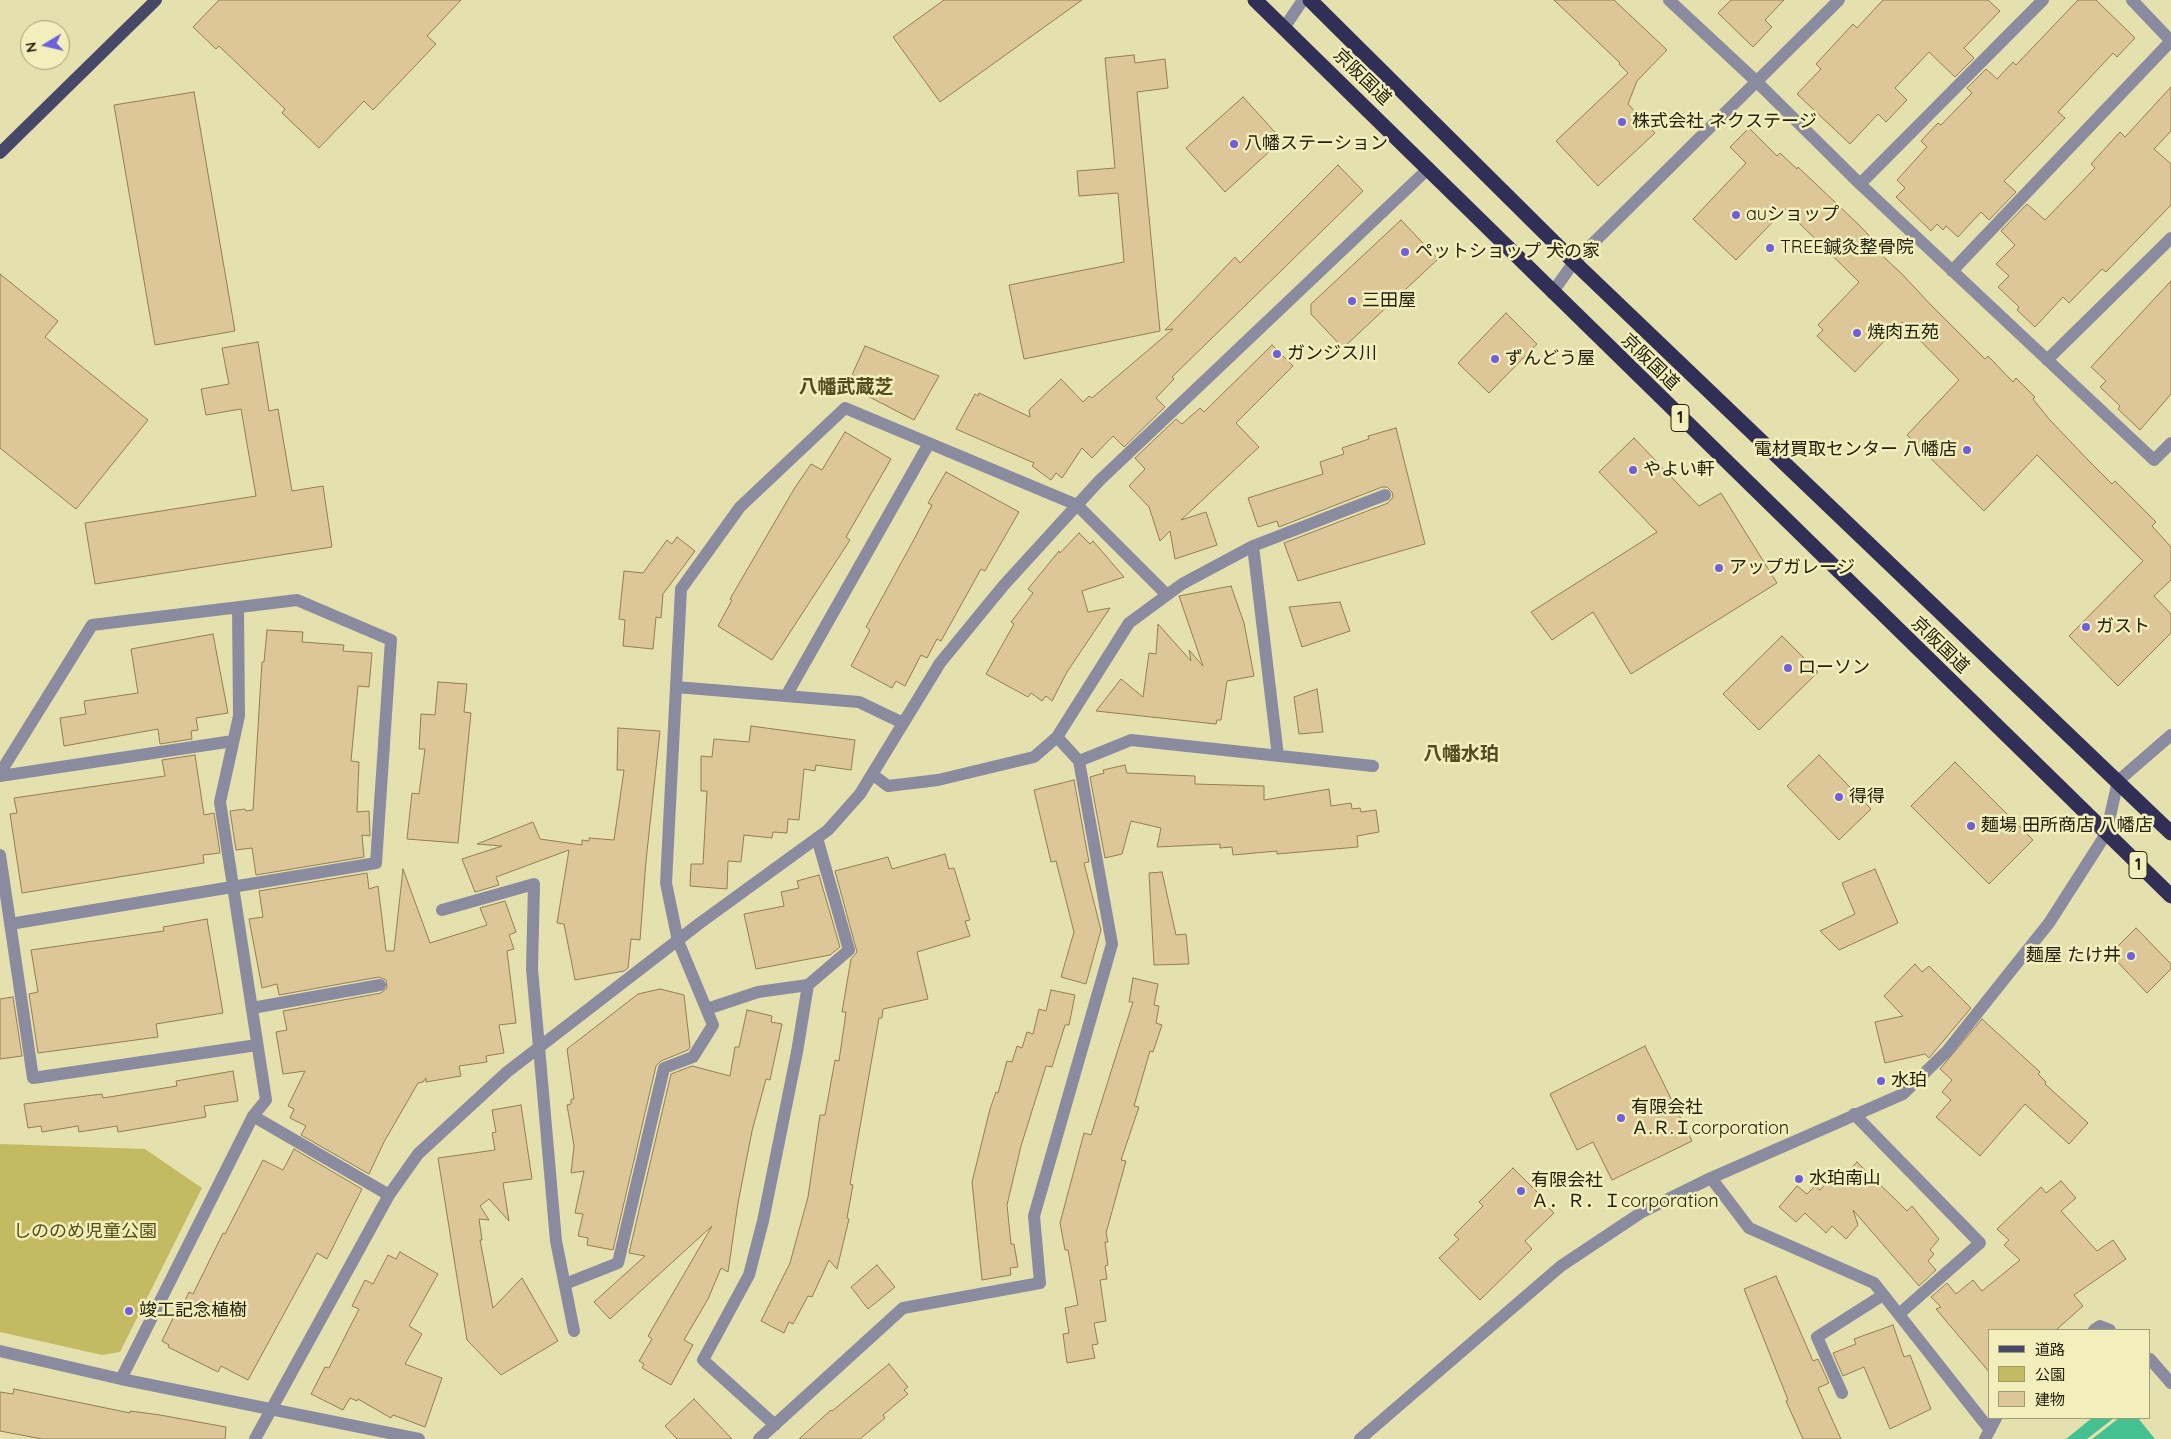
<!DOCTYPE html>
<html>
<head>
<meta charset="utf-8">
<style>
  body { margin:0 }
  #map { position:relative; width:2171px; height:1439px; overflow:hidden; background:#e5e1af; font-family:Quicksand,"Noto Sans JP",sans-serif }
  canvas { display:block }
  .legend { position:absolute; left:1988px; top:1329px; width:162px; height:90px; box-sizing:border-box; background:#f2efbc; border:1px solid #9f9d76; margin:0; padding:6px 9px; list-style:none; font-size:15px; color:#23210e }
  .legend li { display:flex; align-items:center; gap:10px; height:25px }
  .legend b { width:25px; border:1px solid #9f9d76 }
  .north { position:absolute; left:20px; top:20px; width:50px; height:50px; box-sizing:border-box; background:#f2efbc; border:1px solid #9f9d76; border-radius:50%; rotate:261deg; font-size:14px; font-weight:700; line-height:20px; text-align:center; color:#23210e }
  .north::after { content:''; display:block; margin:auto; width:18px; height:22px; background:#6e60db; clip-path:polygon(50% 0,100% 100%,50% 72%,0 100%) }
</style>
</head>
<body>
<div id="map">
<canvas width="2171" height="1439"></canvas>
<ul class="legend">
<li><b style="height:6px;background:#474768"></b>道路</li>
<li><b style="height:14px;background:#c3ba61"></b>公園</li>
<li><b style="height:14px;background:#ddc698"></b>建物</li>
</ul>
<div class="north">N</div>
</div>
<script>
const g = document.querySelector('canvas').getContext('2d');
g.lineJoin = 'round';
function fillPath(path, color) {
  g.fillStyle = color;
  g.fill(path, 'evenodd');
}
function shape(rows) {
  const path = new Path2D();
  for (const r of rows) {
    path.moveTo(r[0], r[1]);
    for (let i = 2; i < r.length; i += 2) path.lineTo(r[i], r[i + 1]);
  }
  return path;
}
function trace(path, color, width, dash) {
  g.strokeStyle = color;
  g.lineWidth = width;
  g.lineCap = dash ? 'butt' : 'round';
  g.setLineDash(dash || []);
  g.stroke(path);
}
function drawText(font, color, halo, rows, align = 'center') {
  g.font = font + ' Quicksand,"Noto Sans JP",sans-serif';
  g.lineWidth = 5;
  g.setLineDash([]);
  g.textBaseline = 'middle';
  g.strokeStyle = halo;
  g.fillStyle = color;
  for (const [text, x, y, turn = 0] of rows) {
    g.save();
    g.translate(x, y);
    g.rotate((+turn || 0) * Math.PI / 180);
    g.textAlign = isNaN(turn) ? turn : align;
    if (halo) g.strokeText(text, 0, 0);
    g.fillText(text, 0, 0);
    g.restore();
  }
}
fillPath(shape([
  [0,1144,145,1149,202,1188,120,1352,102,1355,0,1332]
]), '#c3ba61');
fillPath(shape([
  [2092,1418,2114,1418,2087,1439,2066,1439],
  [2119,1418,2138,1418,2155,1439,2092,1439]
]), '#45c090');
const building = shape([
  [219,0,461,0,427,36,436,44,373,110,364,101,319,148,282,113,285,109,219,46,216,49,193,27,219,0],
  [944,0,1082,0,940,102,893,37,944,0],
  [1554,0,1614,0,1667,50,1637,81,1628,104,1655,133,1598,186,1556,141,1628,73,1619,64,1620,63,1554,0],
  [1731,0,1784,0,1765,20,1772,27,1753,47,1718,13,1731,0],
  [1883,0,1988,0,2000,11,1964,48,1974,58,1955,77,1929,52,1895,88,1907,100,1886,122,1878,114,1850,144,1797,94,1821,69,1816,64,1853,24,1857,28,1883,0],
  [2078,0,2096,0,2135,38,2117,57,2113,53,2058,112,2065,118,2004,181,2016,192,1989,220,1981,212,1958,237,1946,226,1943,230,1937,224,1931,231,1896,197,1905,188,1897,180,1927,147,1921,141,1938,123,1941,125,1972,93,1967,88,1986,69,1997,79,2013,62,2016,65,2078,0],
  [1134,55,1135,63,1165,59,1168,88,1137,92,1160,331,1024,359,1009,285,1124,262,1118,193,1079,196,1077,171,1115,168,1105,58,1134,55],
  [2171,87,2171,131,2154,149,2171,164,2171,205,2106,272,2102,269,2069,303,2063,297,2035,327,2017,310,2019,307,1998,287,2009,276,1996,264,2015,245,2001,231,2027,204,2045,220,2095,168,2091,164,2120,132,2125,137,2171,87],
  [194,92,235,331,155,345,114,105,194,92],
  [1243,97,1282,140,1225,192,1186,148,1243,97],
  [1749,128,1777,156,1780,153,1797,169,1798,167,1858,224,1880,247,1876,250,1901,273,1930,304,1985,359,1988,356,2013,382,2016,378,2035,397,2033,399,2049,419,2088,460,2112,484,2115,481,2156,522,2152,526,2171,547,2171,580,2154,596,2171,614,2171,633,2118,686,2069,636,2143,561,2037,455,1984,511,1907,435,1959,380,1902,322,1855,372,1817,336,1823,330,1818,325,1859,282,1785,209,1736,260,1693,219,1746,163,1730,147,1749,128],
  [1338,165,1363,191,1172,377,1174,379,1156,398,1165,407,1124,447,1113,436,1092,458,1082,448,1062,478,1056,473,1051,480,1032,466,1034,463,956,429,975,394,978,396,979,393,1030,417,1029,410,1061,379,1083,402,1089,396,1092,398,1173,329,1165,330,1235,257,1240,263,1338,165],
  [1401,220,1438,259,1343,348,1311,314,1311,304,1401,220],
  [0,274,58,321,45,337,148,420,76,509,0,448,0,274],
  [2171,281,2171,394,2140,430,2118,409,2120,406,2100,387,2106,381,2091,367,2171,281],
  [1506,313,1537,344,1489,393,1458,363,1506,313],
  [258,342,269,411,278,409,292,491,323,486,332,547,95,584,85,523,256,496,241,409,206,415,201,389,229,384,222,348,258,342],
  [1272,345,1293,366,1236,423,1259,447,1181,520,1206,512,1217,545,1175,559,1170,531,1160,541,1149,507,1129,486,1145,469,1135,458,1176,419,1182,424,1200,408,1204,412,1272,345],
  [865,346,939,376,914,420,854,389,859,378,852,375,865,346],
  [1396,428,1425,544,1298,581,1284,543,1388,503,1393,497,1392,492,1387,487,1382,487,1279,527,1277,521,1258,527,1248,498,1323,474,1320,462,1344,454,1342,448,1369,439,1368,436,1396,428],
  [845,432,891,459,846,537,850,540,772,660,718,626,732,600,730,599,794,489,811,464,822,470,845,432],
  [1634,438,1699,506,1721,493,1777,583,1631,674,1593,612,1552,640,1531,612,1657,532,1599,472,1634,438],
  [946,472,1019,512,985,571,981,569,941,641,937,639,927,658,921,655,905,686,896,681,892,688,851,666,870,630,866,627,912,543,932,505,928,503,946,472],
  [1079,533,1090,544,1093,541,1124,577,1082,591,1088,612,1110,608,1067,672,1052,701,1046,696,1042,701,1031,693,1028,697,986,674,1014,624,1011,622,1033,593,1028,589,1059,551,1060,553,1079,533],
  [677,537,695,551,663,594,661,618,656,617,653,649,623,646,625,620,619,619,624,571,643,573,667,540,672,544,677,537],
  [1231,586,1244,623,1254,676,1227,681,1221,720,1217,720,1216,724,1096,711,1121,679,1143,697,1149,653,1156,654,1158,624,1191,661,1189,650,1203,666,1179,596,1231,586],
  [1340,602,1350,631,1302,647,1289,607,1340,602],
  [267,630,303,632,302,642,344,645,343,651,372,653,369,687,358,686,351,761,359,762,357,812,369,811,370,836,362,835,364,857,256,875,252,848,236,850,230,811,245,809,246,811,253,810,262,662,264,662,267,630],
  [213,634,228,713,196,718,198,730,191,731,192,739,160,744,158,729,64,746,60,718,86,714,84,701,138,693,131,649,213,634],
  [1782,636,1818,672,1759,730,1723,694,1782,636],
  [438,682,467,684,464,712,471,713,458,843,407,839,412,793,419,794,425,749,419,749,421,714,435,715,438,682],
  [1317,689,1323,732,1299,734,1294,697,1317,689],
  [751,726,855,740,851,770,816,765,815,771,804,769,799,820,788,819,787,833,773,832,772,838,744,835,741,862,728,861,727,889,690,886,691,864,703,864,707,791,701,791,701,756,712,757,714,739,749,742,751,726],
  [618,728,660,731,646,861,640,940,631,939,628,968,624,971,575,980,564,924,557,923,569,850,496,877,499,885,475,892,462,859,502,846,477,844,533,822,540,839,582,845,582,840,589,841,589,838,614,840,624,770,617,770,618,728],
  [195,755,204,815,214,813,220,853,203,855,204,863,22,893,10,814,17,813,14,798,165,776,162,760,195,755],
  [1819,755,1871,809,1839,840,1787,786,1819,755],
  [1955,762,2033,840,1989,884,1911,806,1955,762],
  [1125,765,1127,773,1195,776,1195,784,1264,786,1264,800,1329,789,1331,806,1351,803,1352,809,1360,808,1361,812,1376,810,1379,832,1357,836,1358,847,1277,854,1277,851,1233,855,1232,847,1220,848,1220,844,1157,847,1161,828,1131,821,1122,854,1105,858,1090,777,1104,773,1103,770,1125,765],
  [1074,780,1089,862,1084,863,1101,930,1086,984,1061,977,1074,932,1056,861,1051,862,1034,790,1074,780],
  [945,854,949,869,954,868,970,920,965,921,970,936,917,952,928,999,883,1009,882,1018,879,1018,850,1184,853,1185,847,1218,849,1219,837,1269,829,1260,812,1297,808,1296,793,1324,789,1322,784,1333,761,1321,790,1263,808,1197,820,1115,825,1115,835,1060,839,1061,846,1012,842,1012,851,959,857,952,835,871,888,857,892,869,945,854],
  [403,869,430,943,487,925,480,908,505,901,516,932,509,935,514,949,507,951,516,1023,499,1025,504,1053,486,1056,487,1062,459,1066,461,1076,426,1082,426,1078,423,1082,418,1083,384,1142,369,1174,301,1135,306,1126,290,1118,294,1109,288,1106,305,1071,283,1074,276,1032,287,1030,283,1011,381,993,387,988,386,980,379,977,279,995,277,984,262,988,249,919,263,917,259,891,367,873,369,889,378,886,386,951,394,951,403,869],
  [1875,869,1898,923,1839,950,1820,931,1855,914,1842,883,1875,869],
  [1162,872,1176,935,1186,934,1189,964,1154,965,1149,873,1162,872],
  [819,875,840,947,830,955,756,969,744,914,784,906,781,892,799,888,797,881,819,875],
  [207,919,223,1013,156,1024,158,1037,38,1053,29,994,38,992,31,950,164,931,163,927,207,919],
  [2136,928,2171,964,2171,969,2147,993,2110,954,2136,928],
  [1915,964,1922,972,1929,966,1971,1008,1929,1058,1925,1054,1885,1063,1875,1022,1903,1016,1884,996,1915,964],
  [1133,978,1158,984,1154,1005,1159,1006,1156,1023,1162,1025,1153,1052,1150,1051,1134,1106,1139,1107,1121,1160,1126,1161,1106,1233,1108,1242,1105,1242,1108,1265,1105,1266,1107,1279,1100,1280,1106,1321,1094,1323,1098,1344,1092,1345,1095,1358,1067,1363,1063,1334,1069,1333,1065,1308,1078,1305,1068,1250,1065,1250,1060,1223,1084,1133,1091,1135,1133,1002,1129,1002,1133,978],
  [660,989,684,995,690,1047,688,1050,661,1061,656,1066,613,1250,587,1245,588,1238,578,1236,583,1214,575,1213,584,1171,571,1173,574,1146,567,1105,571,1104,571,1099,574,1099,567,1049,638,994,660,989],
  [1051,990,1075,995,1069,1025,1065,1025,1052,1067,1046,1066,1021,1146,1007,1205,1011,1244,1014,1244,1018,1267,1010,1268,1011,1275,982,1280,972,1182,990,1109,996,1092,998,1093,1007,1061,1012,1062,1017,1046,1022,1048,1027,1032,1033,1034,1039,1009,1046,1011,1051,990],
  [13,997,22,1056,0,1059,0,999,13,997],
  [747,1010,772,1016,771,1022,782,1024,770,1080,766,1079,752,1131,738,1203,728,1272,721,1268,708,1299,684,1340,693,1345,671,1385,642,1368,644,1364,639,1361,652,1339,648,1336,712,1226,610,1319,594,1302,645,1256,629,1253,671,1074,692,1066,730,1076,735,1047,739,1047,747,1010],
  [1982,1019,2040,1072,2038,1074,2046,1082,2045,1084,2088,1123,2069,1144,2025,1104,1980,1156,1936,1117,1951,1100,1942,1092,1952,1080,1940,1069,1982,1019],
  [1645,1046,1692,1141,1612,1180,1593,1142,1577,1150,1550,1094,1645,1046],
  [233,1071,238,1101,204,1106,206,1117,118,1132,117,1126,79,1132,78,1126,42,1132,41,1126,28,1128,24,1104,102,1094,103,1098,177,1086,176,1081,233,1071],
  [521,1105,532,1179,503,1183,509,1221,489,1199,480,1206,489,1220,479,1219,482,1240,480,1240,493,1308,522,1278,558,1341,501,1375,467,1340,438,1158,495,1150,492,1133,496,1132,492,1110,521,1105],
  [294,1149,362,1189,327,1259,317,1253,248,1380,221,1366,218,1372,168,1347,169,1345,162,1341,174,1316,177,1318,189,1292,193,1294,223,1233,225,1234,263,1160,283,1170,294,1149],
  [1857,1162,1907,1211,1912,1206,1939,1239,1930,1250,1934,1254,1928,1261,1936,1270,1919,1286,1853,1210,1858,1225,1846,1239,1832,1226,1826,1233,1805,1213,1796,1222,1779,1207,1797,1186,1807,1194,1815,1186,1820,1190,1839,1170,1842,1178,1857,1162],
  [1513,1168,1544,1199,1542,1201,1554,1213,1525,1241,1532,1249,1480,1300,1439,1258,1459,1239,1454,1235,1483,1206,1479,1202,1513,1168],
  [2061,1181,2076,1198,2061,1211,2097,1251,2113,1240,2126,1259,2074,1295,2083,1306,2056,1330,1990,1330,1990,1373,1936,1309,1941,1307,1931,1297,1947,1283,1956,1294,1973,1280,1982,1291,2020,1260,2004,1245,2009,1240,1997,1229,2041,1187,2046,1193,2061,1181],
  [400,1252,438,1274,409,1326,422,1334,405,1364,442,1378,425,1427,393,1415,391,1418,358,1399,357,1401,350,1398,343,1410,311,1394,325,1367,329,1368,359,1309,352,1306,365,1280,373,1284,388,1255,396,1259,400,1252],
  [877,1265,895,1287,868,1309,851,1287,877,1265],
  [1776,1276,1813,1361,1818,1359,1829,1383,1818,1388,1841,1439,1803,1439,1786,1401,1788,1400,1744,1289,1776,1276],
  [1893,1325,1904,1357,1910,1355,1931,1409,1890,1429,1864,1367,1843,1376,1833,1353,1856,1344,1854,1339,1893,1325],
  [889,1364,908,1387,904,1390,908,1394,883,1415,885,1418,860,1439,799,1439,831,1410,832,1411,889,1364],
  [14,1389,130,1413,130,1411,160,1415,226,1427,225,1439,42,1439,0,1431,0,1392,13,1394,14,1389],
  [694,1399,732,1439,677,1439,665,1426,694,1399]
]);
fillPath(building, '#ddc698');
trace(building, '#937d52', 1);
trace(shape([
  [1669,0,1757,82,1860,184,2154,460,2171,443],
  [1284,28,1303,0],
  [1860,184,2043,0],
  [1952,271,2171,41,2132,0],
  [1552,293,1574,262,1839,0],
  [2047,360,2171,238],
  [1253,546,1278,756],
  [238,607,239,716,220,802,266,1100,253,1116],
  [676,687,859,702,903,723],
  [786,696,928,445],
  [1057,737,1079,761,1131,740,1373,766],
  [0,773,92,625,297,600,391,640,376,863,10,924],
  [872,774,888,786,938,780,1034,757,1057,737,1129,623,1182,584,1253,546,1385,495],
  [0,776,233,741],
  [0,855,33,1078,257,1045],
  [442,910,534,884,532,969,539,1047,556,1241,574,1331],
  [252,1008,380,985],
  [707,1009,758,992,808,985,849,950,817,838],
  [1854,1114,1980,1243,1899,1314],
  [1711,1178,1749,1228,1874,1283,1990,1430],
  [565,1284,618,1263,664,1068,693,1057,713,1025,678,941,666,883,681,589,740,507,845,408,1077,505,1167,595],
  [2094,1330,2100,1326,2110,1330],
  [0,1351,121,1379,253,1116,389,1195],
  [2150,1359,2171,1383],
  [121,1379,419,1439],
  [1842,1393,1817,1337,1883,1295],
  [775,1425,703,1360,749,1275,763,1221,797,1052,808,985],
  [255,1439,389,1195,418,1154,507,1072,700,923,828,830,860,794,940,663,1004,585,1099,481,1429,168],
  [759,1439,903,1308,1040,1283,1034,1216,1112,944,1079,761],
  [1360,1439,1561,1266,1642,1212,1711,1178,1903,1094,1947,1051,2049,923,2106,834,2118,781,2171,735],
  [1985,1439,1996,1418]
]), '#8a8b9f', 12);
trace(shape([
  [0,153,156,0]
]), '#474768', 12);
trace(shape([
  [1255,0,2171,896],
  [1310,0,1574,262,2171,833]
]), '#312f55', 15);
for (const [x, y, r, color] of [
  [1622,122,5,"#6e60db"],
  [1234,144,5,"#6e60db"],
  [1736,215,5,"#6e60db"],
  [1770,248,5,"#6e60db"],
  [1405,252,5,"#6e60db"],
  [1352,301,5,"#6e60db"],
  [1857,333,5,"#6e60db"],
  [1277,354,5,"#6e60db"],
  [1495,359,5,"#6e60db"],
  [1967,450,5,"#6e60db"],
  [1633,470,5,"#6e60db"],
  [1719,568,5,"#6e60db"],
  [2086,627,5,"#6e60db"],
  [1788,668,5,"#6e60db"],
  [1839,797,5,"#6e60db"],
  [1971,826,5,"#6e60db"],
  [2131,956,5,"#6e60db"],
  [1881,1081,5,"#6e60db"],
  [1621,1118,5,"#6e60db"],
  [1799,1179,5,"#6e60db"],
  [1521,1191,5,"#6e60db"],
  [129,1311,5,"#6e60db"]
]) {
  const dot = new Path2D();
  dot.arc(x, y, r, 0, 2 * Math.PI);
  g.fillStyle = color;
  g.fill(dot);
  trace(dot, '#f2efbc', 2);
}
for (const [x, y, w] of [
  [1680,418,18],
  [2138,865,18]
]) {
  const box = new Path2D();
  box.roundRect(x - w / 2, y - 13.5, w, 27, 4);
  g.fillStyle = '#f2efbc';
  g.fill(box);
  trace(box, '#23210e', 1);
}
drawText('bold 16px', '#23210e', null, [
  ["1",1680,418],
  ["1",2138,865]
]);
drawText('18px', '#23210e', '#f2efbc', [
  ["京阪国道",1362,77,44],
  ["京阪国道",1650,362,44],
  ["京阪国道",1940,645,44]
]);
drawText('18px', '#23210e', '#f2efbc', [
  ["株式会社 ネクステージ",1632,122],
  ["八幡ステーション",1244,144],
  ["auショップ",1746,215],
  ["TREE鍼灸整骨院",1780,248],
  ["ペットショップ 犬の家",1415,252],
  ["三田屋",1362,301],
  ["焼肉五苑",1867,333],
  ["ガンジス川",1287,354],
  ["ずんどう屋",1505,359],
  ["電材買取センター 八幡店",1957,450,"right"],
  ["やよい軒",1643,470],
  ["アップガレージ",1729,568],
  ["ガスト",2096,627],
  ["ローソン",1798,668],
  ["得得",1849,797],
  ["麺場 田所商店 八幡店",1981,826],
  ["麺屋 たけ井",2121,956,"right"],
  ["水珀",1891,1081],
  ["有限会社",1631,1108],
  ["Ａ.Ｒ.Ｉcorporation",1631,1129],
  ["水珀南山",1809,1179],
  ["有限会社",1531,1181],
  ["Ａ．Ｒ．Ｉcorporation",1531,1202],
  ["竣工記念植樹",139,1311]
], 'left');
drawText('18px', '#554f15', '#f2efbc', [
  ["しののめ児童公園",85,1232]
]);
drawText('bold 19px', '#514c1f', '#f2efbc', [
  ["八幡武蔵芝",846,387],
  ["八幡水珀",1461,754]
]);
</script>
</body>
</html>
